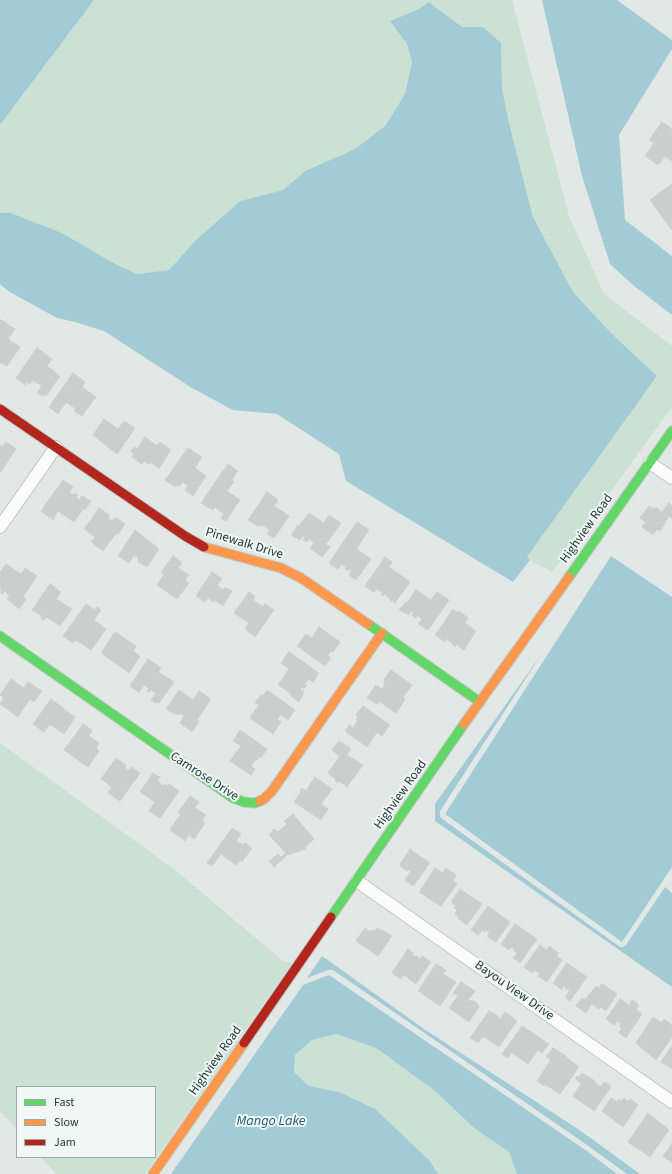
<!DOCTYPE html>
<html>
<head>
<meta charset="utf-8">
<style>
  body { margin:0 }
  #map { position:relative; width:672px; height:1174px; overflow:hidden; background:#e2e8e5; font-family:"Source Sans 3",sans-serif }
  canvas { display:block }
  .legend { position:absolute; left:16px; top:1086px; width:140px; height:72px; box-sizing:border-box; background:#f0f7f4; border:1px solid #9daba8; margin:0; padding:5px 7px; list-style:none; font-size:12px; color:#213a35 }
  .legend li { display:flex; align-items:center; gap:8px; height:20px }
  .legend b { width:20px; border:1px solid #9daba8 }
</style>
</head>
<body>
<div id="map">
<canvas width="672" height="1174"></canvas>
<ul class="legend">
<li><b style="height:5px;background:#63d668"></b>Fast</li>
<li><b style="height:5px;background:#ff974d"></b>Slow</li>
<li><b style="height:5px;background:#b3261e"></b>Jam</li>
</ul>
</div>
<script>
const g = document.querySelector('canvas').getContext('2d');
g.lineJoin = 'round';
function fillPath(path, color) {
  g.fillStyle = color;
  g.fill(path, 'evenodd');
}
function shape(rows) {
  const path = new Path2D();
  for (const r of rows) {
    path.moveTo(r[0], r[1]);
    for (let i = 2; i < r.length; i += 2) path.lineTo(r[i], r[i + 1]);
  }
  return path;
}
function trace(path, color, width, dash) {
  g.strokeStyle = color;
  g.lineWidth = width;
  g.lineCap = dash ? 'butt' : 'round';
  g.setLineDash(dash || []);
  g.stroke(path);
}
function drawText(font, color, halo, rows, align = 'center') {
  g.font = font + ' "Source Sans 3",sans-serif';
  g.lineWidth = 4;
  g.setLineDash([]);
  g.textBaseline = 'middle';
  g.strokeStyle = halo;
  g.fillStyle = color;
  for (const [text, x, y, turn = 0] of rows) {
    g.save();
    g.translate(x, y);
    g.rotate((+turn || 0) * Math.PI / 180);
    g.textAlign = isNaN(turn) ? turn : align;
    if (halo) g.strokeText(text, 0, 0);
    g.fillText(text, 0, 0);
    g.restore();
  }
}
fillPath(shape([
  [94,0,512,0,569,216,604,294,672,346,672,407,552,572,526,558,657,376,612,334,573,292,533,217,509,123,502,89,501,43,483,27,462,27,429,2,419,9,390,21,407,44,412,62,405,94,385,126,355,149,305,171,283,190,240,201,195,241,169,270,137,274,117,265,62,233,11,213,0,213,0,125],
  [0,743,175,870,283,961,292,963,145,1174,56,1174,41,1157,155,1157,155,1087,17,1087,17,1129,0,1111],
  [336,1034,376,1048,435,1091,474,1128,509,1152,517,1174,438,1174,429,1160,339,1092,309,1086,294,1072,295,1055,312,1040]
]), '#cbe1d3');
fillPath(shape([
  [0,0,94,0,0,125],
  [542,0,617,0,672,40,672,49,619,135,625,220,672,256,672,315,633,285,610,264,582,176],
  [429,2,462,27,483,27,501,43,502,89,509,123,533,217,573,292,612,334,657,376,527,557,530,560,513,582,346,481,339,454,277,414,233,410,192,388,104,331,75,322,57,318,8,291,0,284,0,213,11,213,62,233,117,265,137,274,169,270,195,241,240,201,283,190,305,171,355,149,385,126,405,94,412,62,407,44,390,21,419,9],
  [611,556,672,597,672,867,622,942,445,814],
  [541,655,440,811,440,816,441,818,620,947,623,947,626,945,665,887,672,893,672,987,435,821,435,804],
  [322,956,424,1029,581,1131,640,1174,627,1174,587,1145,333,970,328,970,307,978],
  [329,975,584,1149,617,1174,517,1174,509,1152,474,1128,435,1091,376,1048,336,1034,312,1040,295,1055,294,1072,309,1086,339,1092,375,1109,429,1160,438,1174,171,1174,303,985]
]), '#a3cbd6');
const building = shape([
  [662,122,672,129,672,161,665,156,658,165,645,156,654,143,649,140,662,122],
  [672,184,672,228,671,229,650,200,672,184],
  [1,320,15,329,8,339,20,347,7,366,0,362,0,321,1,320],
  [37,348,52,359,47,366,60,376,46,396,43,395,42,396,37,393,42,386,33,380,30,384,27,382,25,385,16,378,37,348],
  [73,373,85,382,82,387,96,397,82,416,74,411,76,409,66,402,58,414,49,407,73,373],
  [104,419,118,429,124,421,135,428,117,454,93,435,104,419],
  [145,437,157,446,160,442,171,450,159,468,150,462,149,464,144,461,142,464,132,457,134,454,131,451,134,447,137,449,145,437],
  [6,442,16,449,0,473,0,446,2,447,6,442],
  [188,448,202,457,195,468,206,476,193,496,185,490,188,486,183,482,180,486,177,485,175,487,165,480,188,448],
  [228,464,238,471,232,480,234,482,227,491,240,500,226,521,221,518,224,514,215,507,213,510,211,508,210,509,201,503,228,464],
  [63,480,73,487,69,492,73,495,75,493,78,495,76,498,79,500,82,496,91,501,85,510,83,509,74,522,58,511,53,520,41,511,63,480],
  [267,492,278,500,274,506,289,516,274,538,267,534,270,530,263,525,262,526,259,525,258,526,248,520,267,492],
  [669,503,672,506,672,518,669,516,661,530,659,531,657,529,653,535,642,527,646,522,640,518,649,506,654,509,655,507,662,512,669,503],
  [99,508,109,515,108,518,112,521,115,517,125,524,118,534,116,533,103,551,91,542,95,537,84,529,99,508],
  [309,513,324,523,329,515,341,523,326,544,330,547,322,557,310,548,314,543,309,539,307,542,303,540,305,537,303,536,300,540,291,535,298,525,299,526,309,513],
  [357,522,369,530,356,549,371,559,356,580,349,575,352,571,350,569,349,571,345,569,346,567,342,564,338,569,329,563,357,522],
  [135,530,159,549,147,567,138,562,138,558,134,555,129,563,118,556,135,530],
  [173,556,182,563,178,568,189,575,185,580,189,583,177,599,157,585,164,574,161,572,173,556],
  [385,557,392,562,389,567,410,582,395,603,390,600,389,598,384,594,383,596,381,594,382,592,376,589,374,592,365,586,385,557],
  [6,564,21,574,25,568,37,576,23,597,26,599,19,609,7,599,10,595,8,595,5,591,3,594,0,592,2,589,0,588,0,572,6,564],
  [212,572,222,579,217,585,223,590,225,587,232,591,223,606,214,600,213,602,208,598,205,602,196,596,212,572],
  [50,584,61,592,56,599,72,609,60,626,47,617,44,620,41,618,42,616,32,610,50,584],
  [416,590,431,600,437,592,449,600,428,630,418,624,422,619,417,615,416,618,412,615,414,613,411,611,409,615,399,610,406,602,407,603,416,590],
  [249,592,255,596,253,600,263,607,265,604,274,610,255,637,245,629,249,623,234,613,249,592],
  [86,604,95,610,97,607,101,610,94,620,106,629,91,650,76,640,73,643,63,636,86,604],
  [453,609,458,613,459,611,468,618,465,623,476,631,464,650,456,644,455,647,452,644,453,642,452,643,448,640,448,638,445,642,435,635,453,609],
  [319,627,340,642,333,652,331,651,328,655,331,658,325,666,297,646,306,634,312,638,319,627],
  [115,632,136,646,133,651,140,656,129,673,101,653,115,632],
  [289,652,319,673,313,682,308,679,308,680,304,684,307,685,304,689,302,687,300,689,304,692,299,702,290,695,292,694,278,685,289,669,281,663,289,652],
  [148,659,161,668,158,672,174,682,159,703,157,702,156,703,151,700,156,693,151,690,149,692,147,691,149,689,144,685,139,692,130,686,148,659],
  [391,670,412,685,403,697,405,699,396,713,379,701,377,704,367,698,376,685,382,689,385,683,384,682,385,680,384,679,391,670],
  [11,679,24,688,28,682,42,691,34,702,30,699,18,717,0,704,4,698,0,695,11,679],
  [179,690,193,700,199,691,211,699,197,720,199,722,192,732,180,723,184,716,180,713,178,715,175,713,174,714,166,709,179,690],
  [267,690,295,710,288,720,281,715,277,719,281,722,273,734,250,718,259,705,255,703,261,695,263,696,267,690],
  [51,699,75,717,64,734,50,724,44,732,33,724,51,699],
  [363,706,390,725,382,736,377,732,367,747,345,731,349,725,353,728,358,720,356,719,358,717,356,715,363,706],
  [83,724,92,730,89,736,99,743,96,748,99,751,88,767,64,750,83,724],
  [240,730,267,749,261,758,259,757,257,760,256,759,251,766,255,769,251,775,230,761,241,746,233,741,240,730],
  [339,741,351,749,347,755,363,765,347,787,339,781,338,783,335,781,336,779,328,773,340,756,332,750,339,741],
  [116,758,126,765,125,768,129,771,131,767,140,773,120,801,108,793,112,787,101,779,116,758],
  [153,773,160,777,157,781,164,786,165,784,168,786,169,784,179,791,160,818,149,811,155,802,140,792,153,773],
  [315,777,332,789,321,804,328,809,321,820,294,802,301,792,300,791,302,788,306,791,315,777],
  [190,796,199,802,195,808,206,815,202,820,205,823,194,839,189,835,185,841,170,830,181,814,178,812,190,796],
  [293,814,314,839,304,848,306,849,287,855,274,867,269,861,278,854,281,857,286,853,269,835,274,829,278,832,287,824,284,821,293,814],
  [232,828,241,834,236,841,243,845,244,843,247,844,252,848,242,862,240,860,236,865,221,854,212,866,207,863,232,828],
  [410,849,430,863,413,886,405,880,411,871,408,870,407,871,401,867,400,864,410,849],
  [435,868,442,873,446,868,456,875,453,880,457,884,441,906,419,892,435,868],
  [460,889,482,904,467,925,458,919,459,917,455,914,457,910,454,908,456,906,451,902,460,889],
  [488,906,510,922,496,942,487,936,490,933,486,930,485,932,482,930,478,935,471,930,488,906],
  [515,924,537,939,520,963,513,958,517,953,514,951,515,949,511,947,509,950,501,944,515,924],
  [365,928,370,932,372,930,375,931,377,928,382,931,383,930,392,936,378,956,356,941,365,928],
  [540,945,547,950,549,946,559,953,556,956,562,960,547,982,538,976,540,974,535,970,533,973,524,967,540,945],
  [408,949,413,953,412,955,415,957,416,956,420,959,422,956,431,962,416,984,404,975,401,979,392,973,408,949],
  [567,963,587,977,570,1001,565,997,570,990,565,989,566,987,564,986,562,990,553,983,567,963],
  [436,964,446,970,443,974,456,982,440,1006,418,991,436,964],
  [461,982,475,991,468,1000,471,1001,472,1000,478,1004,479,1007,469,1022,449,1008,458,996,453,993,461,982],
  [602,984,617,994,606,1011,601,1007,599,1009,592,1004,586,1013,576,1006,582,998,585,1000,596,986,599,988,602,984],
  [620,999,629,1005,632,1000,639,1005,636,1010,642,1014,626,1038,619,1033,622,1028,619,1026,621,1024,617,1021,615,1025,606,1019,620,999],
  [489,1011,498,1016,500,1019,505,1012,517,1021,499,1047,483,1036,478,1043,470,1038,489,1011],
  [653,1017,662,1023,664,1019,672,1025,672,1037,656,1060,636,1043,653,1017],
  [522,1026,549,1044,542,1053,538,1050,528,1064,511,1052,508,1058,502,1054,522,1026],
  [672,1046,672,1068,661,1062,672,1046],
  [553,1048,566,1056,566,1057,579,1067,560,1094,545,1084,544,1086,537,1081,551,1060,546,1057,553,1048],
  [582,1073,595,1081,594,1082,601,1087,604,1082,610,1085,611,1087,594,1111,573,1096,581,1084,575,1078,577,1076,579,1077,582,1073],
  [611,1098,617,1102,619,1099,621,1101,624,1098,628,1101,630,1099,638,1105,623,1127,602,1111,611,1098],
  [648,1113,669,1130,650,1157,628,1142,648,1113],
  [672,1144,672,1163,663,1156,672,1144]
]);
fillPath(building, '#c9cfcd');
trace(building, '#cbd1ce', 1);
const street = shape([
  [650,463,672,478],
  [0,527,56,447],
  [357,881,672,1102]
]);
const fast = shape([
  [569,577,672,431],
  [368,624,480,702],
  [0,636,233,798,244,802,255,803,260,801],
  [331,917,464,724]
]);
const slow = shape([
  [204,547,281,568,301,578,368,624],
  [464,724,569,577],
  [260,801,264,799,272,791,382,633],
  [153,1174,244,1043]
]);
const jam = shape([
  [0,409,185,536,204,547],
  [244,1043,331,917]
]);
trace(street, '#bfc5c2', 14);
trace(fast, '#bec6c3', 11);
trace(slow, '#bec6c3', 11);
trace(jam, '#bec6c3', 11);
trace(street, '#fbfcfb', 12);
trace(fast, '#63d668', 9);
trace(slow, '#ff974d', 9);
trace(jam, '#b3261e', 9);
drawText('13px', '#213a35', '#f0f7f4', [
  ["Highview Road",587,529,-55],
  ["Pinewalk Drive",244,544,17],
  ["Camrose Drive",204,777,33],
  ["Highview Road",401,795,-55],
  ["Bayou View Drive",514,991,35],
  ["Highview Road",216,1061,-55]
]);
drawText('italic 14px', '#1d5f74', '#f0f7f4', [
  ["Mango Lake",271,1122]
]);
</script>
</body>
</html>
